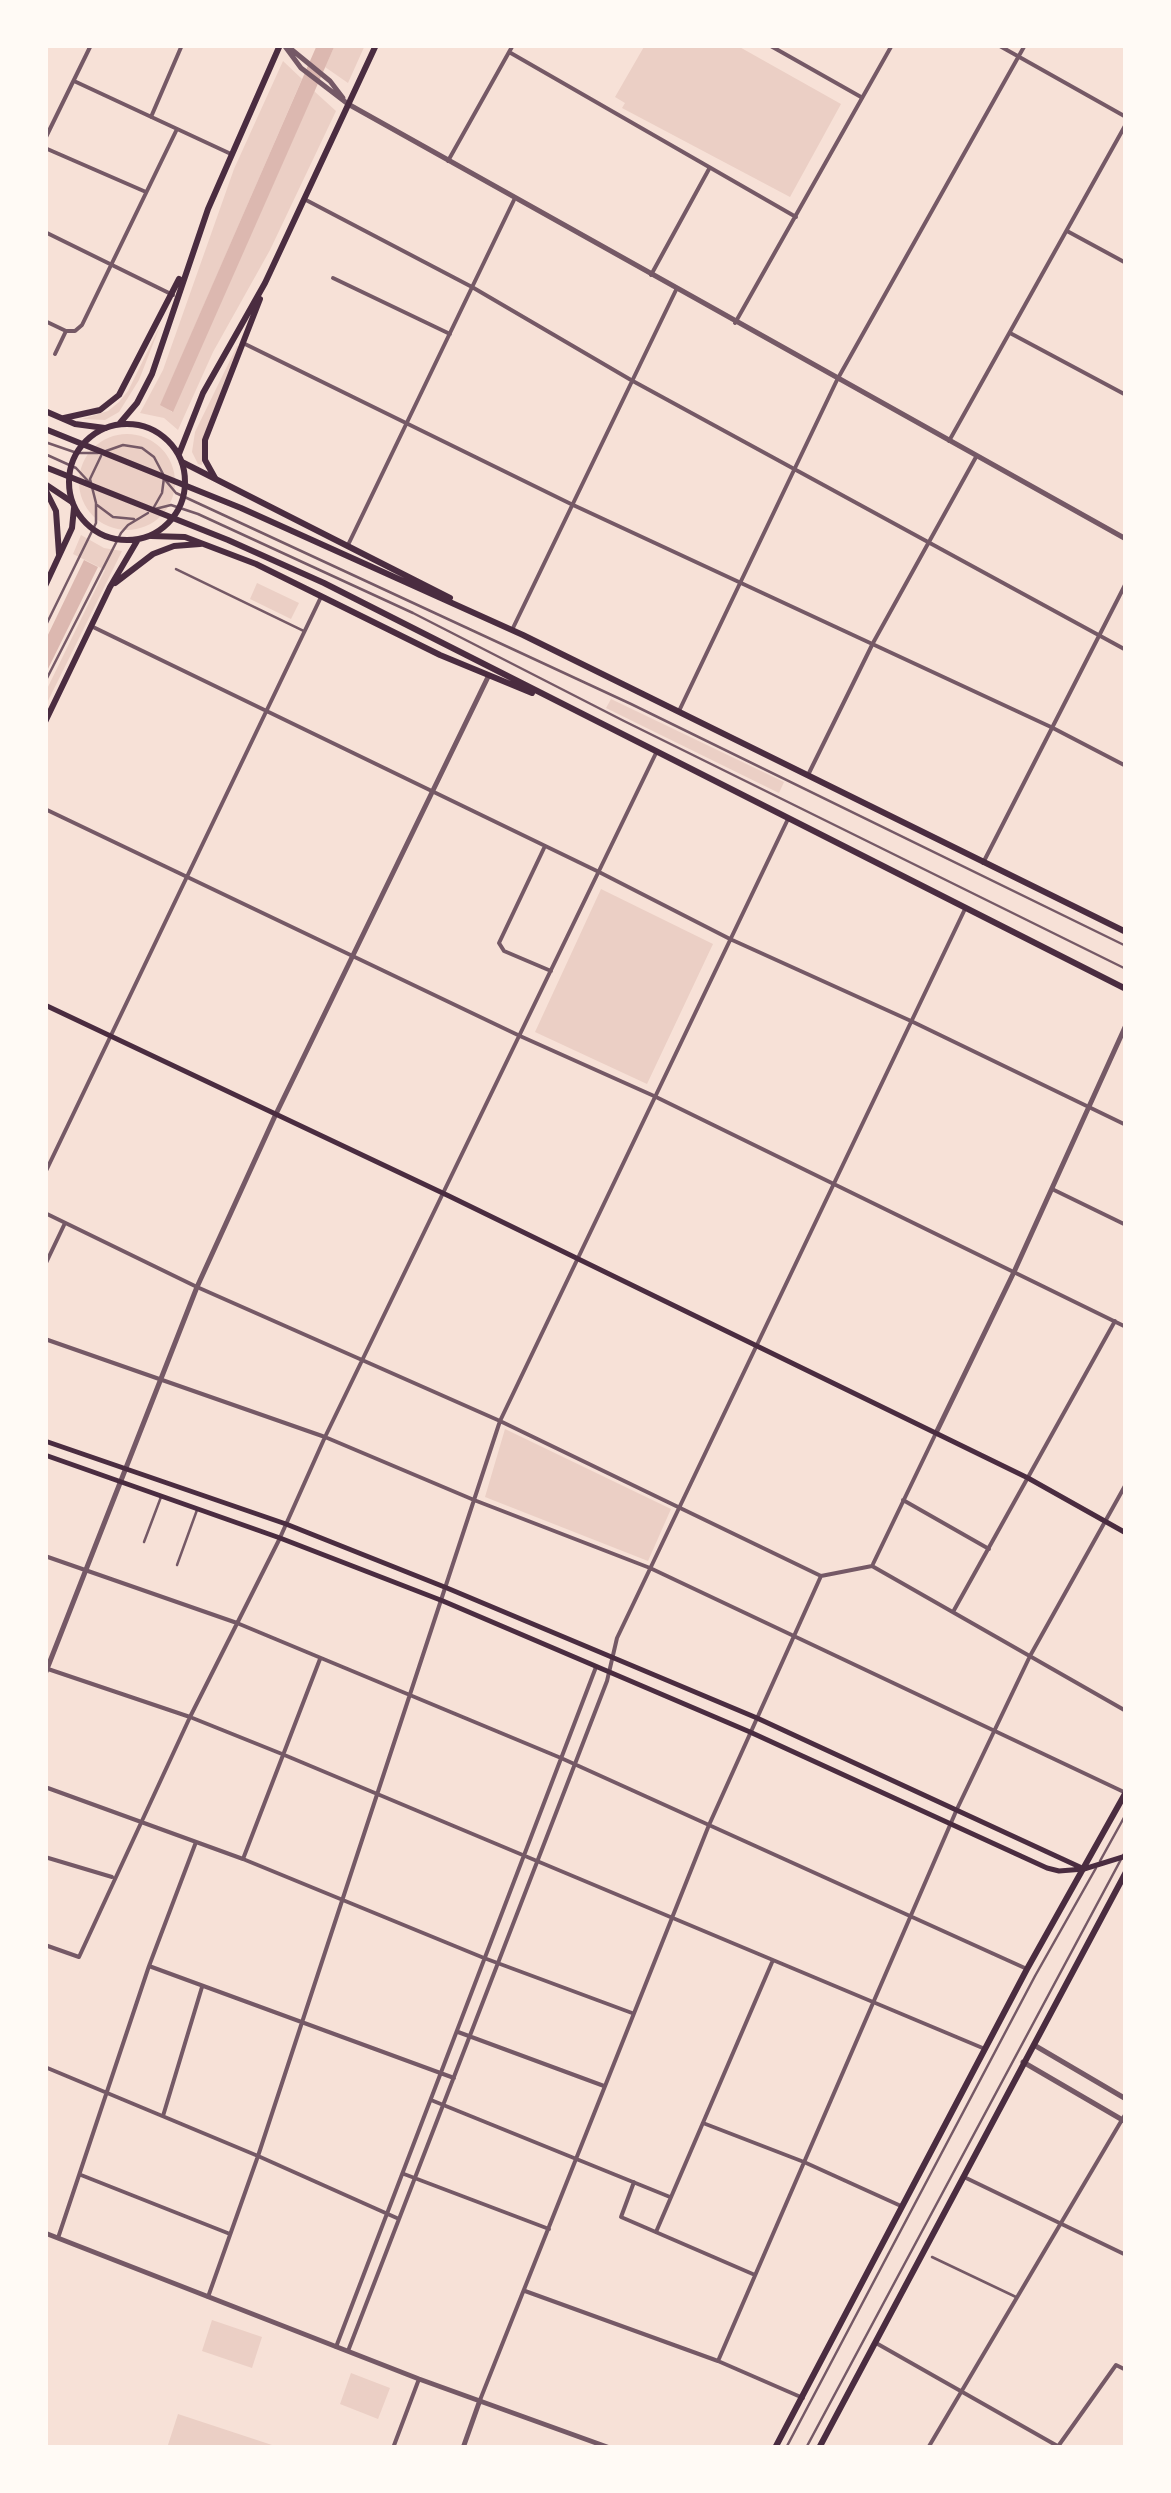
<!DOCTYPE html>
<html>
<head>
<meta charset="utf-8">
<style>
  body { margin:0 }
  #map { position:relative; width:1171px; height:2493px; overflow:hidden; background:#f7e1d7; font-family:"Titillium Web",sans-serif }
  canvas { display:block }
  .frame { position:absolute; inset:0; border:48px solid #fffaf5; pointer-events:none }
</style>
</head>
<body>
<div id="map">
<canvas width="1171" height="2493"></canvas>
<div class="frame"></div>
</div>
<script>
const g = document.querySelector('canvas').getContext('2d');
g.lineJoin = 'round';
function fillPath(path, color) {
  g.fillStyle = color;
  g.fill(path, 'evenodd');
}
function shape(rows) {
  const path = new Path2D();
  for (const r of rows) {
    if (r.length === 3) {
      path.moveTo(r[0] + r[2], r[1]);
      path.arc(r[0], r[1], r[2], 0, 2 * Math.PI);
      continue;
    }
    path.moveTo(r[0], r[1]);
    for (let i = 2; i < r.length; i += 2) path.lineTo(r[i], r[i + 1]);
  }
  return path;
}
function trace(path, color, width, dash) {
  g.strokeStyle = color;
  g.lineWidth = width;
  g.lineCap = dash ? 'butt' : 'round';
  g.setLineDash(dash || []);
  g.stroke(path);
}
fillPath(shape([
  [335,45,365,45,348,83,325,67],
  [645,45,736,45,841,104,790,197,622,108,625,103,615,97],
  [283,61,302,79,161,404,172,412,314,91,336,111,270,250,213,352,178,430,164,418,140,413,163,370,234,169],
  [160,326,139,380,119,412,105,420,82,419,108,411,119,402,128,391],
  [237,346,239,347,203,438,202,465,198,464,192,452,195,432],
  [127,482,48],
  [81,535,104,548,122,551,45,707,45,693,105,570,73,554],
  [257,583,299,603,291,619,250,599],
  [611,699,784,782,779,793,606,708],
  [601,889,713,944,647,1084,535,1032],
  [505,1429,671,1509,648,1561,485,1497],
  [212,2320,262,2337,252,2368,202,2351],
  [351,2373,390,2388,378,2419,340,2404],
  [178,2414,275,2446,274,2448,167,2448]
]), '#ebcfc5');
fillPath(shape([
  [317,45,335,45,173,412,160,405],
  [84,560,98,567,45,675,45,641]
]), '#dcb8b0');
trace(shape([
  [45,442,77,453,98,453],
  [106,451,123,445,142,448,154,457,163,474],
  [45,454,76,468,89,482],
  [166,481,176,493,631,704,1126,946],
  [97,505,113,517,134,519],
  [154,507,162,493,164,478],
  [155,509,171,505,198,514,413,613,624,721,1126,969],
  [176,569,304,631],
  [45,627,96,523,96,503,90,479,101,456],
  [45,682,121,533,128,525,148,513],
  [1100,1861,1126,1814],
  [786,2448,1035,1976,1096,1868],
  [806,2448,1126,1850]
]), '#755966', 2.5);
trace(shape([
  [144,1542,161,1497],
  [177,1565,197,1510],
  [932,2257,1016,2297]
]), '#755966', 2.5);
trace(shape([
  [769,45,861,97],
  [998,45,1126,117],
  [509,52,796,217],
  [74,81,231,154],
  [151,117,182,45],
  [45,139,91,45],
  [45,148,146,192],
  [448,161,513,45],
  [306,200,472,287,631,380,1126,650],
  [1067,231,1126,263],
  [45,232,173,295],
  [651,275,709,169],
  [333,278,450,334],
  [45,321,66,331],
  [735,323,892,45],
  [66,331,75,331,82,325,177,129],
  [1010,333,1126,395],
  [245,344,571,504,1051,727,1126,766],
  [55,354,66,331],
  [949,441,1126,124],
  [348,545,514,200],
  [91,626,599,872,730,939,911,1021,1126,1125],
  [512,630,676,290],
  [679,711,837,380,1025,45],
  [808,775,873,643,976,457],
  [45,809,520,1036,654,1096,1126,1327],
  [545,846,499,943,504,951,551,971],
  [983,863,1126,583],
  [45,1173,321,597],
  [1052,1189,1126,1225],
  [45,1213,197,1287,500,1421,821,1576,872,1566,1126,1711],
  [45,1265,65,1223],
  [45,1339,325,1437,474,1500,650,1568,1126,1793],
  [903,1500,989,1549],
  [45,1556,237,1623,561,1758,1027,1969],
  [873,1564,936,1433],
  [953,1612,1115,1321],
  [45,1668,190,1717,282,1754,985,2049],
  [45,1787,243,1859,484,1958,632,2013],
  [45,1857,112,1877],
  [243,1859,320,1659],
  [45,1945,79,1957,190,1717,279,1540,325,1437,657,751],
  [149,1966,454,2078],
  [458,2032,604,2086],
  [45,2067,258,2156,399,2219],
  [431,2100,670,2197],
  [163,2116,202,1987],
  [703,2123,804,2162,901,2206],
  [404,2174,549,2229],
  [81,2175,230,2234],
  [964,2177,1126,2255],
  [634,2182,621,2217,755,2275],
  [656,2232,773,1960],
  [58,2238,149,1966,196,1842],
  [525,2291,718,2361,803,2398],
  [208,2297,258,2156,500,1421,788,819],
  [876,2343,1061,2448],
  [336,2347,596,1667],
  [348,2351,607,1681,617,1638,965,909],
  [718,2361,957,1809,1030,1656,1126,1484],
  [480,2400,709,1825,821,1576],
  [1059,2445,1116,2365,1126,2370],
  [393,2448,419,2379],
  [928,2448,1126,2113]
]), '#755966', 4);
trace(shape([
  [284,45,301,68,348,104,1126,539],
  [286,45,330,81,343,98],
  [936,1433,1014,1272,1126,1025],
  [45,1674,197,1287,275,1116,488,677],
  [1034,2045,1126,2099],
  [1023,2062,1126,2122],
  [45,2233,419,2379,610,2448],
  [463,2448,480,2400]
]), '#755966', 5);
trace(shape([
  [45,1005,449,1196,1028,1478,1126,1533],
  [45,1441,286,1524,447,1588,757,1718,1082,1868],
  [45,1455,280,1538,443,1601,750,1732,1047,1868,1059,1871,1084,1869,1126,1856]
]), '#4a2c40', 5);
trace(shape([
  [64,418,100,410,119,395,179,279],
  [120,423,137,403,152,374,208,209,280,45],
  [127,482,58],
  [179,454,203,393,265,283,376,45],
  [215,478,205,460,205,440,260,299],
  [45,489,56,511,59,554],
  [115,583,153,554,174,546,200,544],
  [45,586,72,528,74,508],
  [45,722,110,587,137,541],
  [775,2448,1027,1969,1126,1792],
  [819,2448,1126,1872]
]), '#4a2c40', 6);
trace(shape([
  [45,411,75,424,105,428],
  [45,429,241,508,523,635,1126,932],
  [182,462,450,598],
  [45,467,228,540,324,583,1126,989],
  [45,484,72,502],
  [151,536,185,537,256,564,440,655,532,693]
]), '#4a2c40', 6);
</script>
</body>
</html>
